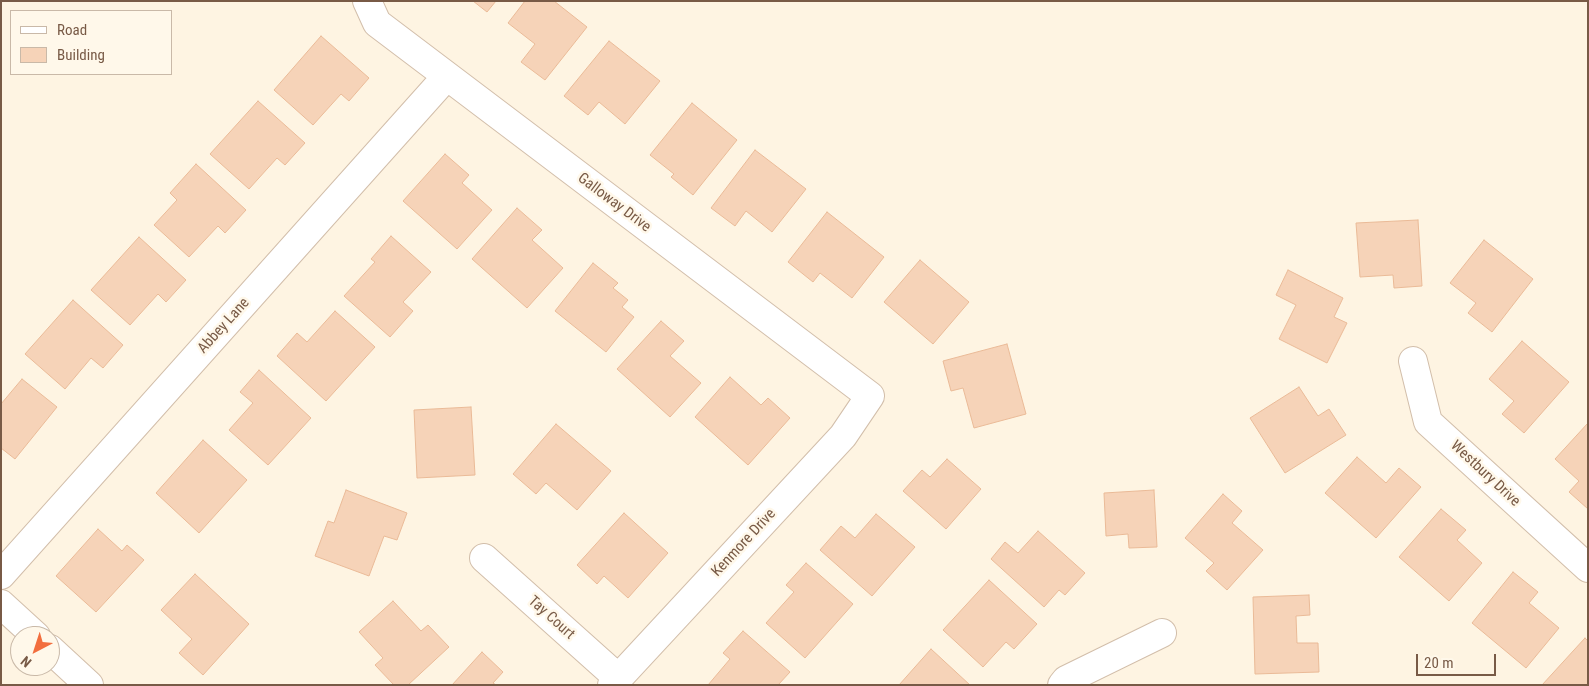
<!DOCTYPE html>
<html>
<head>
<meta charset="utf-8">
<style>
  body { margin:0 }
  #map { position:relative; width:1589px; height:686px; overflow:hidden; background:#fef4e2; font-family:"Roboto Condensed",sans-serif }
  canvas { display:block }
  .frame { position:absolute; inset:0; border:2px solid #785a46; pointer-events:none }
  .legend { position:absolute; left:10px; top:10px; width:162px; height:65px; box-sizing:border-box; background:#fff8ea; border:1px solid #c9b9a8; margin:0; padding:6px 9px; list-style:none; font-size:15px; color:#785a46 }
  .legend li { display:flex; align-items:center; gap:10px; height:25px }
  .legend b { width:25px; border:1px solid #c9b9a8 }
  .north { position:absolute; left:10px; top:626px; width:50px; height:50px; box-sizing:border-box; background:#fff8ea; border:1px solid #c9b9a8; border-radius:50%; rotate:220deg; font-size:14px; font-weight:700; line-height:20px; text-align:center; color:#785a46 }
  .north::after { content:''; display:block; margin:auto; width:18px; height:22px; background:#f26e3e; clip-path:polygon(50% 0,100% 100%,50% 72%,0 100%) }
  .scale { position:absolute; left:1416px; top:654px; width:80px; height:22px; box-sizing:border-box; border:2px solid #785a46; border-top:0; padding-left:6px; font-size:15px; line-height:18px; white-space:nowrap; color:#785a46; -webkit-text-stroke:4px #fff8ea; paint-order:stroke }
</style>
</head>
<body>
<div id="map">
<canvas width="1589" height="686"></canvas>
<div class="frame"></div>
<ul class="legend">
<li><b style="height:6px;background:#fff"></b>Road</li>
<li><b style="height:14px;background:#f6d3b8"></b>Building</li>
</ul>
<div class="north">N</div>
<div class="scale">20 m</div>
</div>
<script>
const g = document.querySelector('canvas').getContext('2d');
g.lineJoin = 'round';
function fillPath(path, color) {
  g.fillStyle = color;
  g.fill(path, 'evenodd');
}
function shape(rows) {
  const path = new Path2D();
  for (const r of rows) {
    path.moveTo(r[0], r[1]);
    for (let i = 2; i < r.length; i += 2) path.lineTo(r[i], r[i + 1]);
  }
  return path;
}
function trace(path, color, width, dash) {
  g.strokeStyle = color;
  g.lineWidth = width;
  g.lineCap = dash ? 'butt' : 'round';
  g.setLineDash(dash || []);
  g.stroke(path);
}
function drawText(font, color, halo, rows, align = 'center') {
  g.font = font + ' "Roboto Condensed",sans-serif';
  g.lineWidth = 5;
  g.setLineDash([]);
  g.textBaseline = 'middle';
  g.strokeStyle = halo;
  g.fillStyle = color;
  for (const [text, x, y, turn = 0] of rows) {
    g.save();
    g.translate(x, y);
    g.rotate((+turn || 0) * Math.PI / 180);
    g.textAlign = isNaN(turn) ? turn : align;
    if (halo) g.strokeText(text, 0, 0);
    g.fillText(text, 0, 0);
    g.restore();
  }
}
const building = shape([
  [473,1,496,1,487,12,473,1],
  [525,1,554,1,587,27,545,80,521,62,535,44,508,23,525,1],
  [321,36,369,78,349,101,341,94,313,125,274,90,321,36],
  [609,41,660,81,625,124,599,102,588,115,564,96,609,41],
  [258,101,305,143,285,165,277,158,249,189,210,154,258,101],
  [692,103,737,140,693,195,671,177,674,174,650,155,692,103],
  [755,150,806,189,772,232,746,211,735,226,711,208,755,150],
  [445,154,469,175,462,183,492,210,457,249,403,201,445,154],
  [196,164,246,210,225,233,218,226,189,257,154,225,177,200,170,193,196,164],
  [517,208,542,230,532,240,563,268,527,308,472,259,517,208],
  [827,212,884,257,852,298,820,273,813,282,788,262,827,212],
  [1418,220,1422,286,1394,288,1393,275,1360,277,1356,223,1418,220],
  [391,236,431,272,403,302,413,311,390,337,344,296,375,262,371,259,391,236],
  [139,237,186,280,166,302,158,294,130,325,91,290,139,237],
  [1484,240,1533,279,1492,332,1468,313,1476,303,1450,283,1484,240],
  [920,260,969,302,933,344,884,302,920,260],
  [593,263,618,283,613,288,628,300,622,307,634,317,606,352,555,311,593,263],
  [1288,270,1343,298,1334,317,1347,323,1327,363,1279,339,1296,305,1276,295,1288,270],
  [73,300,123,345,103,368,91,358,65,389,25,354,73,300],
  [335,311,375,347,326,401,277,356,297,333,307,342,335,311],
  [661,321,684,341,670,356,701,383,670,417,617,369,661,321],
  [1522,341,1569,382,1524,433,1502,414,1514,401,1489,379,1522,341],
  [1007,344,1026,414,974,428,963,388,951,391,943,361,1007,344],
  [259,370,311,418,268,465,229,430,253,403,240,392,259,370],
  [730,377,761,405,768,398,790,418,748,465,695,417,730,377],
  [22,379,57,407,15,459,1,448,1,404,22,379],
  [1299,387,1318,416,1329,409,1346,435,1285,473,1250,418,1299,387],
  [471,407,475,475,417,478,414,410,471,407],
  [1588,423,1588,509,1569,492,1579,481,1555,459,1588,423],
  [556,424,611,471,577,510,546,483,536,494,513,474,556,424],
  [203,440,247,480,199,533,156,493,203,440],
  [1357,457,1386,483,1399,468,1421,487,1376,538,1325,493,1357,457],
  [947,459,981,489,946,529,903,491,922,470,930,477,947,459],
  [346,490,407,513,397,540,384,536,369,576,315,556,328,521,334,523,346,490],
  [1154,490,1157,547,1129,548,1128,534,1106,536,1104,493,1154,490],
  [1223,494,1242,511,1232,523,1263,550,1227,590,1206,571,1214,563,1185,538,1223,494],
  [1441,509,1466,530,1457,540,1482,563,1449,601,1399,557,1441,509],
  [624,513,668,553,628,598,604,576,597,584,577,565,624,513],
  [876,514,915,547,872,596,820,550,841,526,855,538,876,514],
  [98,529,122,551,127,545,144,560,96,612,56,576,98,529],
  [1038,531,1085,573,1065,595,1059,590,1044,607,991,559,1005,542,1018,553,1038,531],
  [806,563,853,604,805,658,766,623,794,592,786,585,806,563],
  [1513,572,1538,592,1529,603,1559,628,1526,668,1472,623,1513,572],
  [195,574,249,624,203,675,179,653,192,639,161,610,195,574],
  [989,580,1037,624,1014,649,1006,642,983,667,943,630,989,580],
  [1309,595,1310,615,1296,616,1297,643,1318,643,1319,672,1255,674,1253,597,1309,595],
  [393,601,421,631,428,625,449,647,408,685,394,685,375,665,383,658,359,632,393,601],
  [743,631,790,672,778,685,708,685,730,659,723,653,743,631],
  [1585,638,1588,641,1588,685,1542,685,1585,638],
  [931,649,970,685,899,685,931,649],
  [482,652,503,672,493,683,496,685,452,685,482,652]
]);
fillPath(building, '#f6d3b8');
trace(building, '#eaba97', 1);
const minor = shape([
  [367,1,377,23,870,396,843,436,612,685],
  [1413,361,1428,422,1588,568],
  [484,558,618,678],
  [1,575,447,76],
  [1,604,36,636],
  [50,649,89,685],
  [1062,685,1066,680,1162,633]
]);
trace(minor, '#d2beaa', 30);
trace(minor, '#fff', 28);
drawText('15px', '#785a46', '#fff8ea', [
  ["Galloway Drive",614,203,37],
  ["Abbey Lane",224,326,-48],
  ["Westbury Drive",1485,474,43],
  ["Kenmore Drive",744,543,-47],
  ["Tay Court",551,618,42]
]);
</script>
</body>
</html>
